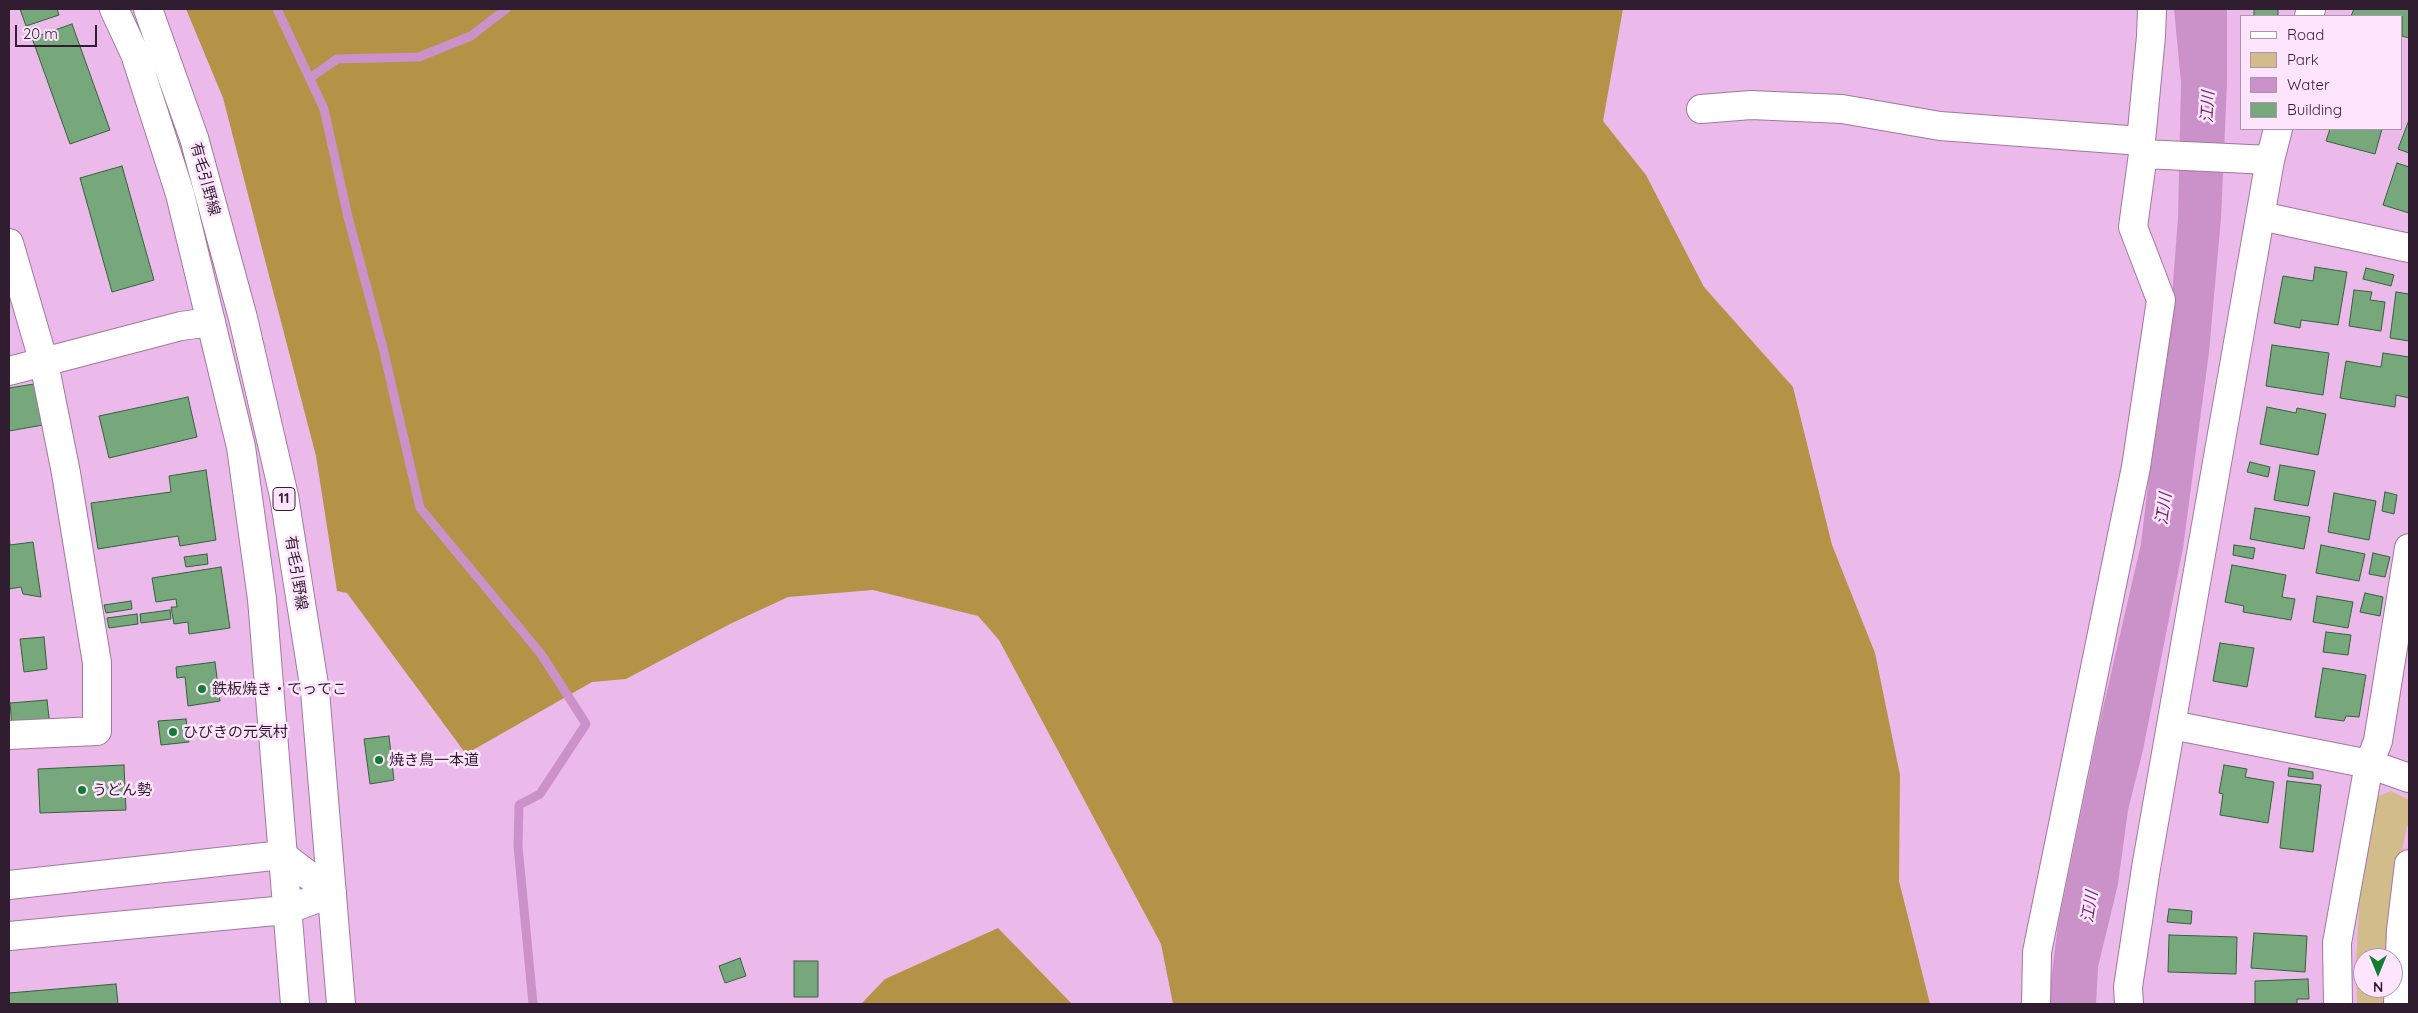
<!DOCTYPE html>
<html>
<head>
<meta charset="utf-8">
<style>
  body { margin:0 }
  #map { position:relative; width:2418px; height:1013px; overflow:hidden; background:#ecbaea; font-family:Quicksand,sans-serif }
  canvas { display:block }
  .frame { position:absolute; inset:0; border:10px solid #301e30; pointer-events:none }
  .legend { position:absolute; left:2240px; top:15px; width:162px; height:115px; box-sizing:border-box; background:#fee5fd; border:1px solid #ac95ab; margin:0; padding:6px 9px; list-style:none; font-size:15px; color:#301e30 }
  .legend li { display:flex; align-items:center; gap:10px; height:25px }
  .legend b { width:25px; border:1px solid #ac95ab }
  .north { position:absolute; left:2353px; top:948px; width:50px; height:50px; box-sizing:border-box; background:#fee5fd; border:1px solid #ac95ab; border-radius:50%; rotate:180deg; font-size:14px; font-weight:700; line-height:20px; text-align:center; color:#301e30 }
  .north::after { content:''; display:block; margin:auto; width:18px; height:22px; background:#117d32; clip-path:polygon(50% 0,100% 100%,50% 72%,0 100%) }
  .scale { position:absolute; left:15px; top:25px; width:82px; height:22px; box-sizing:border-box; border:2px solid #301e30; border-top:0; padding-left:6px; font-size:15px; line-height:18px; white-space:nowrap; color:#301e30; -webkit-text-stroke:4px #fee5fd; paint-order:stroke }
</style>
</head>
<body>
<div id="map">
<canvas width="2418" height="1013"></canvas>
<div class="frame"></div>
<ul class="legend">
<li><b style="height:6px;background:#fff"></b>Road</li>
<li><b style="height:14px;background:#d2bc8a"></b>Park</li>
<li><b style="height:14px;background:#cb91c9"></b>Water</li>
<li><b style="height:14px;background:#76a87c"></b>Building</li>
</ul>
<div class="north">N</div>
<div class="scale">20 m</div>
</div>
<script>
const g = document.querySelector('canvas').getContext('2d');
g.lineJoin = 'round';
function fillPath(path, color) {
  g.fillStyle = color;
  g.fill(path, 'evenodd');
}
function shape(rows) {
  const path = new Path2D();
  for (const r of rows) {
    path.moveTo(r[0], r[1]);
    for (let i = 2; i < r.length; i += 2) path.lineTo(r[i], r[i + 1]);
  }
  return path;
}
function trace(path, color, width, dash) {
  g.strokeStyle = color;
  g.lineWidth = width;
  g.lineCap = dash ? 'butt' : 'round';
  g.setLineDash(dash || []);
  g.stroke(path);
}
function drawText(font, color, halo, rows, align = 'center') {
  g.font = font + ' Quicksand,"Noto Sans JP",sans-serif';
  g.lineWidth = 5;
  g.setLineDash([]);
  g.textBaseline = 'middle';
  g.strokeStyle = halo;
  g.fillStyle = color;
  for (const [text, x, y, turn = 0] of rows) {
    g.save();
    g.translate(x, y);
    g.rotate((+turn || 0) * Math.PI / 180);
    g.textAlign = isNaN(turn) ? turn : align;
    if (halo) g.strokeText(text, 0, 0);
    g.fillText(text, 0, 0);
    g.restore();
  }
}
fillPath(shape([
  [2391,791,2409,800,2409,827,2407,826,2390,910,2389,958,2363,958,2363,988,2388,988,2388,1004,2357,1004,2356,963,2360,892,2376,797]
]), '#d2bc8a');
fillPath(shape([
  [186,9,1623,9,1603,121,1646,175,1704,287,1793,387,1832,545,1875,653,1900,775,1899,881,1930,1004,1173,1004,1161,944,999,640,978,616,873,590,788,597,730,624,626,679,592,682,466,754,347,593,337,591,316,456,273,291,223,98],
  [998,928,1072,1004,861,1004,885,979]
]), '#b39447');
fillPath(shape([
  [2174,9,2227,9,2227,84,2221,218,2209,352,2183,548,2143,750,2128,810,2118,884,2098,967,2096,1004,2048,1004,2058,925,2098,730,2141,544,2155,426,2167,361,2178,218,2181,82]
]), '#cb91c9');
trace(shape([
  [277,9,324,109,348,217,383,348,420,508,541,654,586,724,540,794,519,805,518,846,533,1004],
  [310,78,337,59,419,57,471,36,506,9]
]), '#cb91c9', 9);
const building = shape([
  [20,9,57,9,59,15,26,26,20,9],
  [2254,9,2278,9,2278,16,2254,16,2254,9],
  [2354,9,2409,9,2409,38,2402,36,2402,16,2351,16,2354,9],
  [72,24,110,130,70,144,32,38,72,24],
  [2409,120,2409,153,2398,149,2409,120],
  [2330,129,2382,129,2375,154,2326,141,2330,129],
  [2397,163,2409,167,2409,213,2383,205,2397,163],
  [122,166,154,280,112,292,80,178,122,166],
  [2315,267,2347,272,2338,325,2301,320,2300,328,2274,323,2283,276,2313,281,2315,267],
  [2366,268,2394,275,2391,286,2363,279,2366,268],
  [2354,290,2372,292,2370,300,2385,302,2381,331,2349,326,2354,290],
  [2396,292,2409,294,2409,341,2390,338,2396,292],
  [2272,345,2329,353,2323,395,2266,386,2272,345],
  [2383,353,2409,357,2409,398,2396,395,2395,407,2340,398,2346,361,2381,367,2383,353],
  [34,384,43,425,9,431,9,388,34,384],
  [188,397,197,437,109,458,99,416,188,397],
  [2267,407,2296,413,2297,408,2326,414,2318,455,2260,444,2267,407],
  [2250,462,2270,467,2268,477,2247,472,2250,462],
  [2280,465,2315,471,2308,506,2274,500,2280,465],
  [206,470,216,540,180,546,178,536,98,549,91,503,171,492,169,476,206,470],
  [2385,492,2397,495,2394,514,2382,511,2385,492],
  [2334,493,2376,501,2369,540,2328,532,2334,493],
  [2255,508,2310,517,2304,549,2250,539,2255,508],
  [9,535,10,545,33,542,41,597,23,594,21,587,9,589,9,535],
  [2234,545,2255,548,2253,559,2233,555,2234,545],
  [2321,545,2365,554,2359,581,2316,573,2321,545],
  [2373,553,2390,557,2385,577,2369,574,2373,553],
  [207,554,208,564,186,567,184,557,207,554],
  [2232,565,2286,575,2282,597,2295,599,2291,620,2243,612,2244,606,2225,602,2232,565],
  [221,567,230,628,189,634,188,622,174,624,171,607,177,607,176,599,156,602,152,578,221,567],
  [2365,593,2383,597,2380,616,2360,612,2365,593],
  [2317,596,2353,602,2348,628,2313,622,2317,596],
  [131,601,132,609,106,613,104,605,131,601],
  [170,610,171,619,141,623,140,614,170,610],
  [137,614,138,624,109,628,107,618,137,614],
  [2326,632,2351,635,2348,655,2323,652,2326,632],
  [44,637,47,669,24,672,20,639,44,637],
  [2220,643,2254,648,2247,687,2213,681,2220,643],
  [215,662,220,701,188,706,185,677,177,678,176,667,215,662],
  [2323,668,2366,675,2359,717,2346,716,2344,721,2315,717,2323,668],
  [47,700,51,735,13,739,10,703,47,700],
  [186,719,189,742,161,745,158,721,186,719],
  [389,736,394,780,370,784,364,739,389,736],
  [124,765,126,810,40,813,38,769,124,765],
  [2224,765,2247,769,2245,777,2274,782,2268,823,2220,815,2223,794,2219,793,2224,765],
  [2289,768,2313,772,2313,779,2288,776,2289,768],
  [2287,781,2321,785,2313,852,2280,848,2287,781],
  [2169,909,2192,911,2191,924,2167,922,2169,909],
  [2254,933,2307,936,2305,972,2251,968,2254,933],
  [2169,935,2237,937,2236,974,2168,972,2169,935],
  [740,958,746,976,725,983,719,966,740,958],
  [794,961,818,961,818,997,794,997,794,961],
  [2308,979,2309,999,2297,999,2297,1004,2255,1004,2255,981,2308,979],
  [116,984,118,1004,9,1004,9,993,116,984]
]);
fillPath(building, '#76a87c');
trace(building, '#32623a', 1);
const minor = shape([
  [2309,16,2311,9],
  [1701,109,1751,105,1842,109,1940,126,2141,141,2143,154,2133,227,2161,300,2136,467,2037,952,2036,1004],
  [2141,141,2151,36,2152,9],
  [2143,154,2270,160],
  [2261,216,2409,248],
  [9,243,44,363,66,473,97,663,97,731,9,735],
  [9,371,181,326,211,322],
  [2172,725,2369,764,2409,778],
  [9,885,282,855,332,893],
  [9,936,286,910,332,893],
  [2129,1004,2128,987,2146,868,2270,160,2278,129],
  [2338,1004,2337,943,2369,764,2378,741,2409,548],
  [2398,1004,2401,930,2409,864]
]);
const major = shape([
  [114,9,135,54,180,194,241,447,262,599,295,1004],
  [148,9,194,138,243,318,284,496,315,691,341,1004]
]);
trace(minor, '#a375a1', 30);
trace(major, '#a375a1', 30);
trace(minor, '#fff', 28);
trace(major, '#fff', 28);
for (const [x, y, r, color] of [
  [202,689,5,"#117d32"],
  [173,732,5,"#117d32"],
  [379,760,5,"#117d32"],
  [82,790,5,"#117d32"]
]) {
  const dot = new Path2D();
  dot.arc(x, y, r, 0, 2 * Math.PI);
  g.fillStyle = color;
  g.fill(dot);
  trace(dot, '#fee5fd', 2);
}
for (const [x, y, w] of [
  [284,499,22]
]) {
  const box = new Path2D();
  box.roundRect(x - w / 2, y - 11.5, w, 23, 4);
  g.fillStyle = '#fee5fd';
  g.fill(box);
  trace(box, '#301e30', 1);
}
drawText('bold 14px', '#301e30', null, [
  ["11",284,499]
]);
drawText('15px', '#301e30', '#fee5fd', [
  ["有毛引野線",205,179,75],
  ["有毛引野線",296,573,81]
]);
drawText('15px', '#301e30', '#fee5fd', [
  ["鉄板焼き・てってこ",212,689],
  ["ひびきの元気村",183,732],
  ["焼き鳥一本道",389,760],
  ["うどん勢",92,790]
], 'left');
drawText('italic 16px', '#692469', '#fee5fd', [
  ["江川",2208,107,-87],
  ["江川",2164,509,-82],
  ["江川",2090,907,-81]
]);
</script>
</body>
</html>
